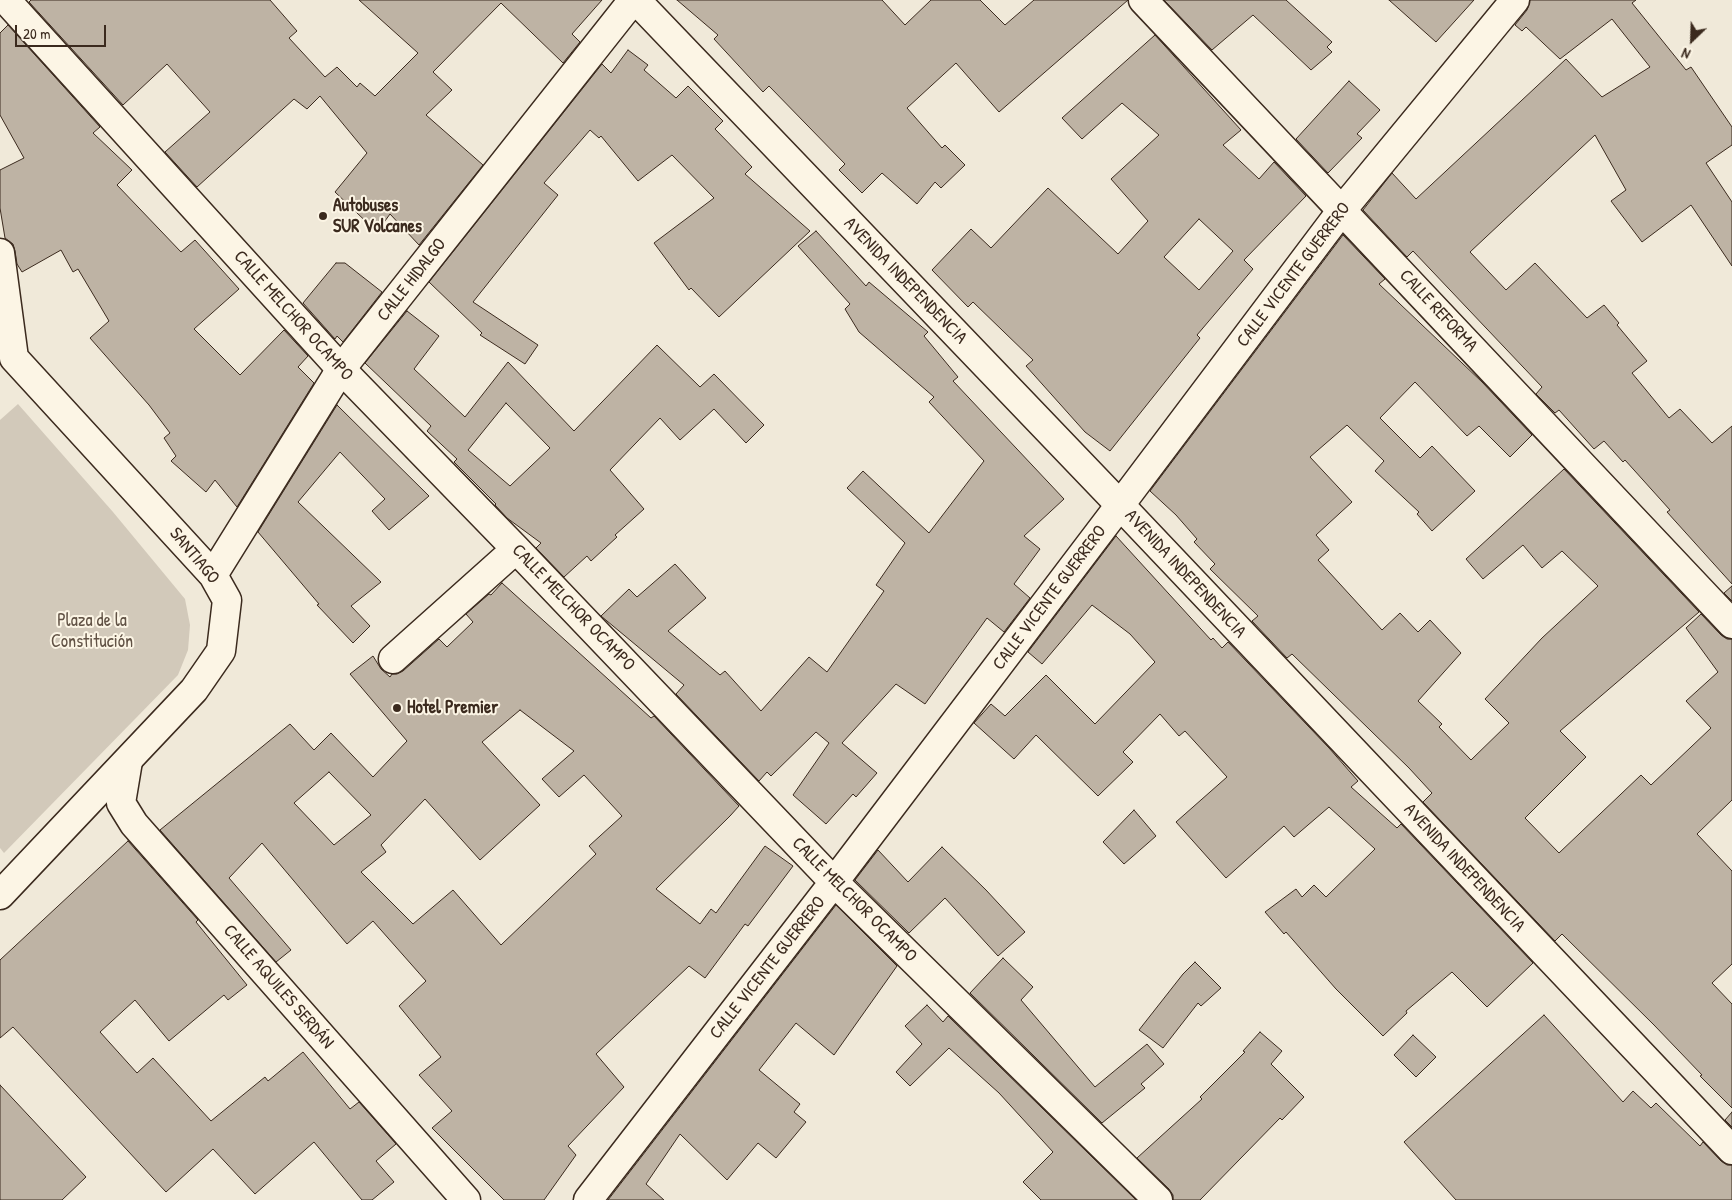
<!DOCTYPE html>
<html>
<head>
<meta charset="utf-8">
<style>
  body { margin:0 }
  #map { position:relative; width:1732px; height:1200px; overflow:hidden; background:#f0e9d9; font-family:"Patrick Hand",sans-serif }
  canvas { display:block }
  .north { position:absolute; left:1667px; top:15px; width:50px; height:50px; -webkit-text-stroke:4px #fcf5e5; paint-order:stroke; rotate:204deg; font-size:14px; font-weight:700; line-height:20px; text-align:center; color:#3b2a1e }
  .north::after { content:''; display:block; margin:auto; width:18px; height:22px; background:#3b2a1e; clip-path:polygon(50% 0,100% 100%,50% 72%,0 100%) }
  .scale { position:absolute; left:15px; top:25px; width:91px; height:22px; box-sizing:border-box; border:2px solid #3b2a1e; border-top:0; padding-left:6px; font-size:15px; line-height:18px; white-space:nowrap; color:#3b2a1e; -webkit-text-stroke:4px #fcf5e5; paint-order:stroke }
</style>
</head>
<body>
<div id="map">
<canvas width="1732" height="1200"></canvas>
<div class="north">N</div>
<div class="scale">20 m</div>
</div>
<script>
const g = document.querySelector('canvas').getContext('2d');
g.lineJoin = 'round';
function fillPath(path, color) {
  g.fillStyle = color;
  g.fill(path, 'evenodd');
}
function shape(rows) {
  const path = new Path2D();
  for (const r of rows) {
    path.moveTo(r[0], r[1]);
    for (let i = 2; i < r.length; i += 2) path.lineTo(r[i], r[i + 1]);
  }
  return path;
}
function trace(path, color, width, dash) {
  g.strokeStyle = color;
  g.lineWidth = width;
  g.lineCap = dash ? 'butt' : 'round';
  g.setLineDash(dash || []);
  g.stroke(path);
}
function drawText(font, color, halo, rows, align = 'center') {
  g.font = font + ' "Patrick Hand",sans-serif';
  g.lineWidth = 4;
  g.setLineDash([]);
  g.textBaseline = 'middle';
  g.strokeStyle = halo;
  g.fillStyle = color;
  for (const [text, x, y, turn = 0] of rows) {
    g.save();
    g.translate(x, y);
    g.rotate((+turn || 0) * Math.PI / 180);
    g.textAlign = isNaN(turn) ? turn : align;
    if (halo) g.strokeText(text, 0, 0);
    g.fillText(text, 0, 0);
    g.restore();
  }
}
fillPath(shape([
  [18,404,113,512,185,599,190,625,188,650,178,675,4,853,0,848,0,420]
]), '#d2c9ba');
const building = shape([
  [31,0,270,0,297,31,289,38,325,77,337,67,357,87,360,83,375,96,418,53,359,0,602,0,572,34,580,42,563,63,501,3,433,72,452,90,426,115,483,165,419,245,390,214,377,232,335,192,367,153,320,96,307,109,294,99,197,187,165,152,210,112,167,64,123,105,29,2,31,0],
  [677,0,882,0,905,25,931,0,980,0,1005,25,1034,0,1128,0,999,112,956,63,907,108,942,148,945,145,965,165,941,188,935,182,917,204,882,173,862,193,839,170,845,164,769,86,763,92,714,39,718,35,677,0],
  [1164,0,1286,0,1332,42,1327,47,1332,52,1311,70,1253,15,1212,50,1164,0],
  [1389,0,1474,0,1436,42,1389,0],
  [1530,0,1636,0,1632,3,1686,70,1691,67,1732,127,1732,145,1706,163,1732,202,1732,266,1691,205,1642,242,1611,201,1626,190,1595,135,1470,252,1506,290,1535,263,1587,318,1604,305,1619,323,1617,325,1647,361,1632,373,1669,418,1680,409,1712,443,1732,426,1732,584,1667,512,1670,510,1625,460,1623,462,1604,441,1594,449,1559,410,1555,413,1536,394,1542,387,1413,251,1407,257,1363,210,1392,173,1416,199,1566,59,1602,97,1650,67,1612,19,1560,59,1526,27,1522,31,1515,25,1527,10,1530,0],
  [8,25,100,127,93,133,132,170,117,185,181,252,195,240,239,289,194,329,240,375,284,330,308,356,298,367,314,383,237,507,215,480,206,492,171,461,176,456,164,438,170,433,149,405,90,338,109,321,78,269,73,272,61,250,22,272,17,264,15,251,13,244,5,238,0,208,0,170,24,158,0,115,0,33,8,25],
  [1155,35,1241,130,1223,145,1259,179,1274,162,1306,196,1244,260,1253,269,1197,335,1200,338,1110,451,1085,432,1026,366,1033,360,973,302,968,307,932,270,971,229,991,248,1048,188,1118,254,1148,221,1111,179,1159,135,1122,103,1082,139,1062,118,1155,35],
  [1199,219,1233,251,1199,290,1164,257,1199,219],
  [628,50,648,65,644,70,676,98,688,86,723,121,715,129,752,167,745,174,810,231,719,317,691,288,689,290,654,243,714,198,672,155,638,181,601,136,599,138,590,130,544,183,558,195,473,302,538,345,525,364,480,335,482,333,429,282,602,64,611,73,628,50],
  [1349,81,1380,110,1357,134,1362,138,1328,173,1296,139,1349,81],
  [816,231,866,286,869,282,928,332,924,336,958,377,953,381,1064,499,1024,536,1040,549,1014,584,1030,598,1004,632,987,618,925,704,896,684,842,743,877,773,856,797,853,794,826,824,793,795,829,743,816,732,771,776,767,772,759,781,676,694,684,685,601,616,629,589,637,597,675,564,706,598,668,631,720,675,725,671,761,711,809,657,827,672,884,591,876,585,905,543,847,488,863,471,929,533,984,461,929,402,934,397,859,332,845,309,850,304,798,246,816,231],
  [1343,235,1385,279,1379,284,1482,382,1532,435,1510,457,1479,426,1467,436,1415,382,1380,418,1420,458,1432,446,1475,491,1432,531,1417,514,1419,512,1375,471,1384,461,1347,425,1310,457,1352,502,1316,535,1329,550,1318,560,1382,630,1400,613,1418,632,1430,620,1461,653,1418,701,1442,724,1439,727,1471,760,1509,723,1485,699,1542,638,1598,586,1562,551,1542,568,1523,545,1483,579,1466,559,1564,469,1699,612,1560,731,1586,757,1525,818,1559,853,1641,775,1651,785,1711,728,1686,701,1718,672,1686,628,1701,614,1721,635,1727,639,1732,639,1732,800,1697,834,1732,871,1732,964,1712,983,1732,1004,1732,1108,1700,1076,1702,1075,1654,1025,1562,934,1555,941,1423,802,1432,793,1409,768,1292,654,1287,658,1252,621,1258,616,1210,569,1215,564,1194,542,1197,539,1176,515,1150,491,1343,235],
  [336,263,345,263,382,292,343,342,337,336,335,339,303,303,336,263],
  [407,311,439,336,414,369,465,417,508,362,574,431,657,345,700,387,714,374,764,425,746,443,714,409,680,440,660,418,610,470,644,509,615,535,617,537,591,561,587,556,564,577,536,548,541,543,507,518,495,505,496,504,454,462,457,459,427,431,431,426,365,363,407,311],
  [506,403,550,448,510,486,468,450,506,403],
  [337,405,429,496,389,530,372,511,385,499,340,452,298,502,381,582,351,606,370,626,353,643,317,605,319,604,258,532,337,405],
  [1116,536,1211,640,1213,638,1222,648,1228,642,1329,748,1358,781,1351,787,1397,828,1401,824,1533,963,1487,1007,1452,972,1406,1011,1407,1013,1383,1036,1336,989,1286,932,1284,934,1265,912,1296,889,1302,897,1314,885,1326,897,1375,849,1329,807,1294,837,1284,826,1226,878,1176,822,1227,777,1185,731,1179,736,1160,714,1123,752,1133,762,1098,796,1036,735,1014,759,974,723,991,704,1005,716,1046,675,1095,724,1155,662,1130,634,1092,605,1042,664,1028,652,1116,536],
  [502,583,651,718,654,716,739,806,730,816,656,889,700,924,711,909,716,913,765,846,793,866,748,926,745,924,705,978,689,966,596,1054,624,1087,568,1146,576,1155,544,1200,504,1200,432,1128,452,1111,419,1075,441,1057,399,1006,426,981,373,921,347,944,262,843,229,878,291,950,276,962,160,830,290,724,314,750,331,733,373,777,407,741,350,674,373,656,381,669,390,677,392,674,397,674,403,671,439,639,447,647,473,622,466,614,489,594,491,595,502,583],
  [520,710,574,751,542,779,559,797,584,775,622,816,589,846,596,854,501,945,453,890,413,924,361,872,386,852,381,845,425,799,480,860,540,805,482,742,520,710],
  [329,772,371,815,334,845,294,803,329,772],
  [1732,586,1732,601,1724,593,1732,586],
  [1134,810,1156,836,1124,864,1103,842,1134,810],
  [128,841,198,920,196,922,247,985,228,1000,224,995,169,1041,135,1000,100,1032,137,1073,153,1058,211,1121,265,1077,268,1081,303,1052,350,1109,359,1102,396,1144,376,1161,394,1182,372,1200,362,1200,314,1142,255,1194,213,1149,166,1192,13,1027,0,1038,0,960,128,841],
  [942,847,986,890,1025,932,998,956,945,898,909,933,855,880,878,850,908,882,942,847],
  [836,905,897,966,834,1055,796,1023,759,1070,800,1104,794,1112,806,1122,776,1158,758,1143,727,1180,680,1134,646,1184,664,1200,608,1200,836,905],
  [1003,958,1033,987,1021,1000,1095,1087,1147,1044,1164,1064,1141,1084,1145,1088,1102,1123,970,993,1003,958],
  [1195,962,1221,988,1201,1006,1198,1003,1163,1048,1139,1030,1183,974,1195,962],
  [927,1005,943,1022,948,1016,1136,1200,1041,1200,1023,1182,1053,1152,999,1093,949,1048,910,1086,896,1072,922,1044,905,1026,927,1005],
  [1544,1015,1623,1102,1633,1091,1651,1108,1656,1103,1700,1146,1703,1142,1721,1161,1727,1165,1732,1165,1732,1200,1456,1200,1404,1142,1544,1015],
  [1260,1032,1282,1051,1271,1064,1304,1097,1282,1120,1280,1118,1200,1200,1173,1200,1173,1195,1169,1189,1137,1158,1202,1099,1200,1097,1245,1052,1243,1051,1260,1032],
  [1413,1035,1436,1057,1416,1077,1394,1055,1413,1035],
  [0,1085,86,1177,62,1200,0,1200,0,1085],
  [1732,1112,1732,1127,1725,1120,1732,1112]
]);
fillPath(building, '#beb3a4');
trace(building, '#3b2a1e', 1);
const minor = shape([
  [6,0,341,369,516,549,834,882,1158,1200],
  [393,659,516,549],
  [128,761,121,803,134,824,466,1200],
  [588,1200,834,882,1120,505,1342,210,1515,0]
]);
const tertiary = shape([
  [636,0,1120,505,1732,1150],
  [1143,0,1732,624],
  [0,253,14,358],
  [213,575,341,369,633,0],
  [0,895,194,690,221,651,227,600,213,575,14,358]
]);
trace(minor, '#3b2a1e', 31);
trace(tertiary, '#3b2a1e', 31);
trace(minor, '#fcf5e5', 28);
trace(tertiary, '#fcf5e5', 28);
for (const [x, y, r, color] of [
  [323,216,5,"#3b2a1e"],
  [397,708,5,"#3b2a1e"]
]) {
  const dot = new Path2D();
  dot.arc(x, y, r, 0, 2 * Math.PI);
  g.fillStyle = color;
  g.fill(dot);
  trace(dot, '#fcf5e5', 2);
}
drawText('bold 18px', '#3b2a1e', '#fcf5e5', [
  ["Autobuses",333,206],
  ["SUR Volcanes",333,227],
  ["Hotel Premier",407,708]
], 'left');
drawText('18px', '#3b2a1e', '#fcf5e5', [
  ["CALLE VICENTE GUERRERO",1294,275,-53],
  ["CALLE HIDALGO",412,280,-52],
  ["AVENIDA INDEPENDENCIA",905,281,46],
  ["CALLE REFORMA",1438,311,47],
  ["CALLE MELCHOR OCAMPO",293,316,48],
  ["SANTIAGO",194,556,50],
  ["AVENIDA INDEPENDENCIA",1185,574,47],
  ["CALLE VICENTE GUERRERO",1050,598,-53],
  ["CALLE MELCHOR OCAMPO",573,608,46],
  ["AVENIDA INDEPENDENCIA",1464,868,47],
  ["CALLE MELCHOR OCAMPO",854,900,45],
  ["CALLE VICENTE GUERRERO",768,968,-52],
  ["CALLE AQUILES SERDÁN",278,987,49]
]);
drawText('18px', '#615245', '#fcf5e5', [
  ["Plaza de la",92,621],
  ["Constitución",92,642]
]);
</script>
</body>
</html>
